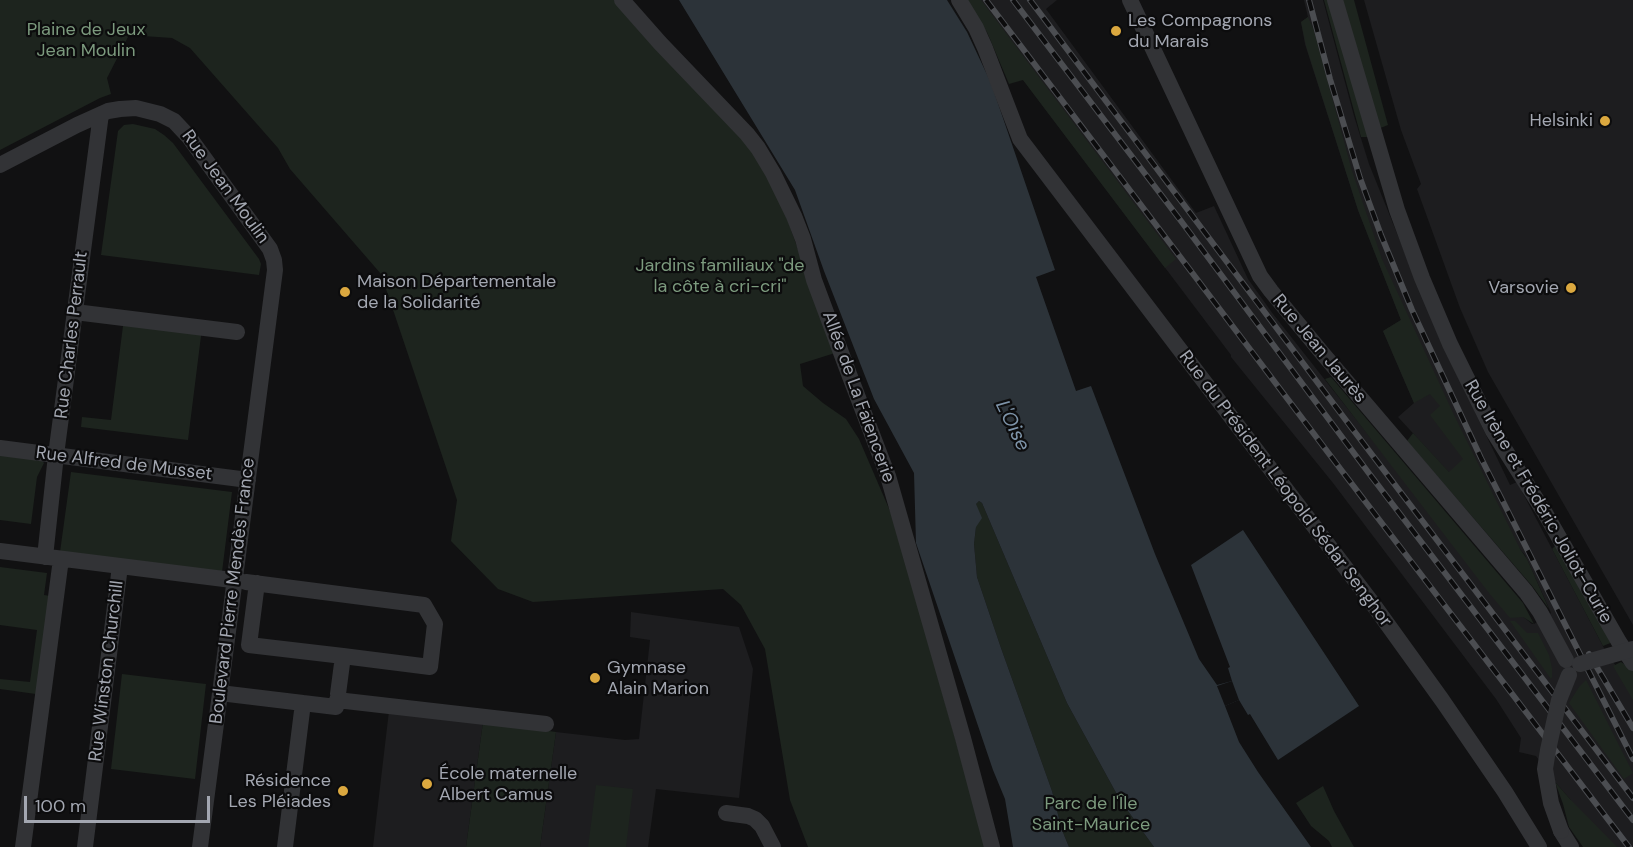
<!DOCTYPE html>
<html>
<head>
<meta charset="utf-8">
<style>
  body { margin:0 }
  #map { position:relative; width:1633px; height:847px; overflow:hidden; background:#111112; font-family:"DM Sans",sans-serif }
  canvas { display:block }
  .scale { position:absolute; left:24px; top:796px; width:186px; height:27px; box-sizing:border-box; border:3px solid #a3a7b1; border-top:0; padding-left:8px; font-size:18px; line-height:21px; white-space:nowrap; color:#a3a7b1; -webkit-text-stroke:4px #0c0c0d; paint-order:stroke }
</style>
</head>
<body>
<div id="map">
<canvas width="1633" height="847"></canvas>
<div class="scale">100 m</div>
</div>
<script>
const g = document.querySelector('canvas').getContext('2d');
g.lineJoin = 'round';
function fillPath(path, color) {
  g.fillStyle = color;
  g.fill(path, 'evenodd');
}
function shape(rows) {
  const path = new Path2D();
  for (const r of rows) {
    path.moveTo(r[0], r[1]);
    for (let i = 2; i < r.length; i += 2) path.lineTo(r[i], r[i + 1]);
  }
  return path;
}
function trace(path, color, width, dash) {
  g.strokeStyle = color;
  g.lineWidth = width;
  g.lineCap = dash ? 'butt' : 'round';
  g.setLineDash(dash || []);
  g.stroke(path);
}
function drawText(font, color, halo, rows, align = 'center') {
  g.font = font + ' "DM Sans",sans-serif';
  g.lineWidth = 4.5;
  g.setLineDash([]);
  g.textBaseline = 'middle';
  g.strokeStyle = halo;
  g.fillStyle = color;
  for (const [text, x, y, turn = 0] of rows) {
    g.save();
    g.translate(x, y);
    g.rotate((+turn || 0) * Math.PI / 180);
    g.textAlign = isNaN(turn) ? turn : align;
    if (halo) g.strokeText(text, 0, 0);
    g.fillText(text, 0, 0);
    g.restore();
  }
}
fillPath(shape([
  [969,0,1057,0,1046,9,1196,213,1214,206,1248,279,1273,314,1494,594,1495,593,1532,624,1534,624,1551,613,1525,555,1398,417,1414,403,1383,331,1401,320,1358,210,1305,44,1301,22,1308,17,1304,0,1323,0,1354,116,1369,164,1438,335,1510,485,1517,482,1605,650,1633,691,1633,847,1598,847,1570,799,1555,782,1536,756,1519,752,1521,738,1496,699,1333,483,1231,357,1231,355,987,32],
  [1364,0,1633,0,1633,625,1488,372,1460,308,1417,189,1421,184,1401,130],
  [631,612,739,627,753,669,739,798,656,789,648,847,540,847,556,732,625,740,639,739,650,640,630,637],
  [389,711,483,722,466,847,373,847]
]), '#1d1d1f');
fillPath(shape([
  [0,0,618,0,756,153,780,199,835,353,800,364,803,386,823,403,846,419,859,439,893,518,986,847,808,847,790,800,765,649,741,605,723,589,533,602,498,589,451,541,457,500,381,274,290,169,278,148,190,48,172,38,129,35,107,78,111,94,100,98,0,150],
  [964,0,981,0,1176,259,1165,268,1023,80,1009,84,987,32],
  [1324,0,1330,0,1368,137,1361,137],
  [1341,0,1354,0,1388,125,1378,129],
  [1308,17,1314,31,1352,171,1382,259,1454,415,1520,549,1527,559,1549,609,1533,587,1407,441,1413,433,1449,472,1463,459,1430,415,1440,406,1430,394,1414,403,1383,331,1401,320,1358,210,1306,46,1301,22],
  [133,124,155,129,164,135,173,143,259,259,261,264,259,275,101,255,118,131,124,125],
  [124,318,202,328,188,440,81,427,82,417,111,420],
  [1331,377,1523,603,1534,624,1523,617,1510,618,1489,593,1325,379],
  [0,453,40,458,44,463,37,477,31,524,0,520],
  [71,472,232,492,222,572,60,552],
  [979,501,982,503,1067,703,1120,800,1154,847,1069,847,1062,830,1052,791,1001,648,977,577,974,544,976,527,976,504],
  [1556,545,1613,642,1603,646,1552,549],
  [0,567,47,573,44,595,56,597,43,695,0,689,0,679,30,682,37,630,0,625],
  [1510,621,1515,621,1527,633,1538,633,1549,655,1552,668,1552,677,1551,679],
  [1621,662,1633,670,1633,700,1613,666],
  [122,674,206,684,195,779,111,769],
  [1586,680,1633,773,1624,779,1569,703,1579,687],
  [483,722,556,732,540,847,466,847],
  [1555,782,1570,799,1617,847,1583,847,1569,827,1563,804],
  [596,785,633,789,626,847,588,847],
  [1323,786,1334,811,1354,847,1332,847,1329,841,1311,826,1296,803]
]), '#1d241e');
fillPath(shape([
  [679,0,947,0,967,32,991,83,1055,270,1036,277,1076,391,1091,386,1155,554,1199,659,1217,685,1232,681,1228,668,1230,667,1191,565,1243,530,1359,706,1278,760,1250,714,1248,715,1239,700,1225,706,1239,742,1258,772,1311,847,1154,847,1120,800,1067,703,982,503,979,501,976,504,982,518,976,527,974,544,977,577,1001,648,1052,791,1062,830,1069,847,1013,847,1005,799,993,770,916,543,914,473,874,399,824,271,795,190]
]), '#2c3339');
fillPath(shape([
  [1232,681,1239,700,1225,706,1217,686]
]), '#111112');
trace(shape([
  [622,0,660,43,747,134,758,148,773,173,794,216,803,239,814,280,849,374,888,476,963,738,992,847],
  [959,0,976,28,985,48,1020,139,1370,600,1442,700,1505,792,1539,847],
  [1130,0,1260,276,1271,291,1323,354,1526,592,1540,612,1566,660],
  [1335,0,1397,210,1422,278,1450,344,1493,431,1545,513,1619,642,1633,663],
  [0,165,77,125,108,111,120,109,136,108,160,114,174,121,189,137,270,249,274,260,275,270,200,847],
  [75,312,237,332],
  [0,448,248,480],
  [0,551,240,581],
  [45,557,56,455,101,114],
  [246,582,424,605,435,624,430,667,343,656,338,694],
  [257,583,249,645,343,656],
  [220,693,336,707,337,700,546,724],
  [726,813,748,816,755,819,762,826,773,847],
  [1561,831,1571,847],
  [23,847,61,559],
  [85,847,120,566],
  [285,847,303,703]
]), '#323336', 16);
const rail = shape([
  [986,0,1342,471,1629,847],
  [1013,0,1181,221,1368,472,1633,820],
  [1030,0,1351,427,1633,798],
  [1309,0,1330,79,1360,178,1381,235,1412,310,1481,458,1633,759],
  [1589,654,1633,728]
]);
trace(rail, '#4b4d51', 6);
trace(rail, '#0c0c0d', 4, [11]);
trace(shape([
  [1580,664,1633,649],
  [1561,831,1551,803,1545,769,1548,750,1559,700,1569,675]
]), '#323336', 16);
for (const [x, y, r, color] of [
  [1116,31,6,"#dba83f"],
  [1605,121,6,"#dba83f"],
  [1571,288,6,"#dba83f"],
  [345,292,6,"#dba83f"],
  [595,678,6,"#dba83f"],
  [427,784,6,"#dba83f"],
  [343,791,6,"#dba83f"]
]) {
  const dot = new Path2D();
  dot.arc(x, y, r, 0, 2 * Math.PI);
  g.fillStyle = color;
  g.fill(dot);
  trace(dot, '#0c0c0d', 2);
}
drawText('18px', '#a3a7b1', '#0c0c0d', [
  ["Les Compagnons",1128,21],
  ["du Marais",1128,42],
  ["Helsinki",1593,121,"right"],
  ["Maison Départementale",357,282],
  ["de la Solidarité",357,303],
  ["Varsovie",1559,288,"right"],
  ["Gymnase",607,668],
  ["Alain Marion",607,689],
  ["École maternelle",439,774],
  ["Albert Camus",439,795],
  ["Résidence",331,781,"right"],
  ["Les Pléiades",331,802,"right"]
], 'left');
drawText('18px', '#7c9a7e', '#0c0c0d', [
  ["Plaine de Jeux",86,30],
  ["Jean Moulin",86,51],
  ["Jardins familiaux \"de",720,266],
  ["la côte à cri-cri\"",720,287],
  ["Parc de l'Île",1091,804],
  ["Saint-Maurice",1091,825]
]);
drawText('18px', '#a3a7b1', '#0c0c0d', [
  ["Rue Jean Moulin",225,187,54],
  ["Rue Charles Perrault",72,335,-83],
  ["Rue Jean Jaurès",1319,349,50],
  ["Allée de La Faïencerie",858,397,70],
  ["Rue Alfred de Musset",124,464,7],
  ["Rue du Président Léopold Sédar Senghor",1285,489,53],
  ["Rue Irène et Frédéric Joliot-Curie",1538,502,60],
  ["Boulevard Pierre Mendès France",233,591,-83],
  ["Rue Winston Churchill",107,671,-83]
]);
drawText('italic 20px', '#7e94a9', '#0c0c0d', [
  ["L'Oise",1012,426,64]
]);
</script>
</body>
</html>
